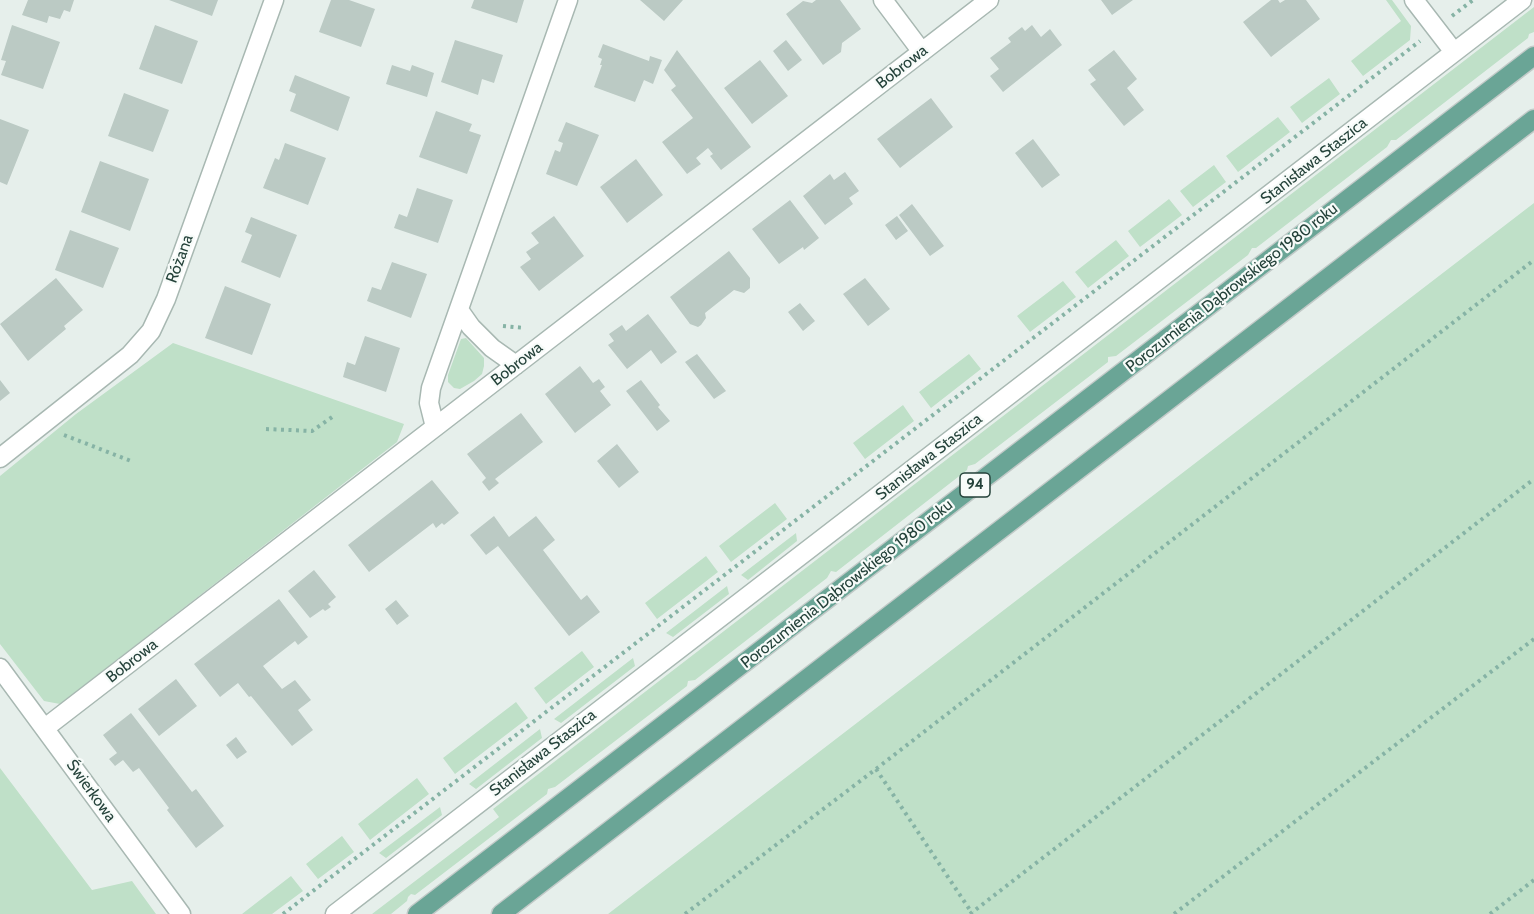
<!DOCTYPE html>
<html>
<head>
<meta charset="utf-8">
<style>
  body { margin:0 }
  canvas { display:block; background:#e6efeb }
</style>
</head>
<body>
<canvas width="1534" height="914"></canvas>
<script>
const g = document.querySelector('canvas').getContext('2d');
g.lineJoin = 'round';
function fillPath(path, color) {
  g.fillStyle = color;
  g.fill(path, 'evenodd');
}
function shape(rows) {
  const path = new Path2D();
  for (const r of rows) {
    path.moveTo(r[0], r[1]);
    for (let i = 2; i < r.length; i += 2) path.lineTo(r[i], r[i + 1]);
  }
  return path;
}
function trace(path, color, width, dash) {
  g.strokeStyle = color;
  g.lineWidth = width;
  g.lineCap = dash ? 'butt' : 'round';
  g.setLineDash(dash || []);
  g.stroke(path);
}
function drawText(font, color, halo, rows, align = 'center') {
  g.font = font + ' Cabin,sans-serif';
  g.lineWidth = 4.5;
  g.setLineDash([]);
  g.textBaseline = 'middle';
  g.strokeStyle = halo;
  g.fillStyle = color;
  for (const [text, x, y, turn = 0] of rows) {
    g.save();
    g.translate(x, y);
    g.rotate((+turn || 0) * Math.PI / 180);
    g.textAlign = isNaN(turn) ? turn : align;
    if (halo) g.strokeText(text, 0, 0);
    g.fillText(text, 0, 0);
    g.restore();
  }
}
fillPath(shape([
  [1386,0,1392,0,1411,26,1410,40,1363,76,1351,61,1401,21],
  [1534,7,1534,32,1529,34,1528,38,1396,140,1391,140,1387,147,1256,248,1252,248,1248,255,1116,356,1108,357,1108,362,975,464,968,466,967,470,836,572,831,571,827,578,695,680,688,681,687,686,555,787,548,789,547,794,415,895,411,894,408,897,407,901,391,914,372,914,499,817,493,809],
  [1329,78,1340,94,1302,123,1290,107],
  [1278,117,1290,132,1238,172,1226,156],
  [1214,165,1226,182,1193,207,1180,191],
  [1169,199,1182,215,1140,247,1128,231],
  [1534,203,1534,914,608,914],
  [1116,240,1129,256,1088,288,1075,272],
  [1063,281,1076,297,1030,332,1017,316],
  [466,338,484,358,484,366,482,374,474,381,460,389,454,388,448,382,448,375,461,339],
  [173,343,404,424,397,442,60,704,44,701,0,644,0,476,76,414],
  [969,354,981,369,931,408,919,392],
  [903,405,914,421,865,459,853,443],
  [775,503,787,519,731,562,719,546],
  [796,533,797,541,748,580,741,575],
  [706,556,718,572,657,619,645,603],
  [727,586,729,594,673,637,666,633],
  [582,651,594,667,546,704,534,688],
  [633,658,635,666,561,723,554,719],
  [516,702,528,718,455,774,443,758],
  [540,729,542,738,476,789,469,784],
  [0,768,92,890,132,881,156,914,0,914],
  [417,778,429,794,370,840,358,824],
  [440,807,442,815,386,858,379,853],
  [342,836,354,852,318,879,306,864],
  [291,876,303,891,272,914,242,914]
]), '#bfe0c8');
fillPath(shape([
  [28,0,74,0,70,12,64,10,60,19,49,16,47,23,22,15],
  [169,0,218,0,212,16],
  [331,0,349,0,375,9,361,47,319,32],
  [474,0,524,0,517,23,471,8],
  [640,0,683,0,664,21],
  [816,0,840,0,861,29,842,43,841,52,823,65,786,14,803,1,812,3],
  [1101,0,1133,0,1112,15],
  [1271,0,1278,0,1280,3,1285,0,1306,0,1320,19,1271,57,1243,22],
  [12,25,60,42,43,89,1,75,6,61,1,60],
  [155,25,198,41,182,84,139,69],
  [1032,25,1041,37,1050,29,1062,45,1003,92,990,76,999,69,990,58,1011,42,1008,38,1022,27,1025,31],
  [455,40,503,55,494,83,482,79,478,95,441,82],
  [786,40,802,60,788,71,773,51],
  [603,44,649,61,650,56,662,60,653,84,644,80,635,102,594,87,602,65,600,65,602,59,598,57],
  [677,50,751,147,721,170,710,156,713,154,708,148,696,158,701,164,687,174,662,142,693,118,671,90,676,86,664,70],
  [1114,50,1137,79,1127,88,1144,110,1124,126,1090,84,1096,80,1088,70],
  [760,60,788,96,752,124,724,88],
  [392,65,410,71,412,65,434,73,427,97,386,84],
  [295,75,350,97,338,131,290,111,296,94,289,91],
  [124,93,169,110,153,152,108,136],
  [931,98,953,127,900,168,877,139],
  [436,111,472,124,469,131,481,135,467,174,419,157],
  [0,119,29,130,7,185,0,182],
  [566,122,599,135,577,186,546,174,555,150,560,152,563,143,558,141],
  [1033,139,1060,175,1042,188,1015,153],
  [285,143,326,158,308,205,263,188,275,158,279,160],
  [636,159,663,195,627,223,600,187],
  [100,161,149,179,130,231,81,212],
  [845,172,859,191,849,198,853,204,825,225,803,196,830,174,834,180],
  [417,188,453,200,438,243,394,228,399,214,407,217],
  [790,200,819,238,804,250,803,247,779,264,752,229],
  [912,204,944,246,930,256,899,215],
  [554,216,584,256,539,291,520,267,531,259,526,252,539,243,531,233],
  [897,216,908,231,896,240,885,225],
  [251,217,297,235,280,278,241,262,252,235,245,232],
  [70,230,119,248,103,288,55,270],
  [729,251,750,278,750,288,744,293,734,290,705,313,706,318,701,325,698,327,690,324,670,297],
  [392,262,427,274,411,318,367,301,372,287,381,290],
  [56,278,83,310,64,326,66,329,28,361,0,324],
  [865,278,890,309,868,326,843,294],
  [225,286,271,304,252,355,205,338],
  [800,303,815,321,803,331,788,312],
  [648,314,677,352,661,364,651,350,627,369,608,345,614,341,609,334,622,325,626,331],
  [365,336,400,348,386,392,343,377,347,362,355,365],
  [697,354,726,391,714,399,685,362],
  [580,366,593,383,599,379,605,387,600,391,611,405,575,433,545,394],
  [0,380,10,393,0,401],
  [641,380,660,405,658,407,670,421,657,431,626,391],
  [521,413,543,442,495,479,499,483,489,491,482,482,486,478,467,454],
  [617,444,639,472,619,488,597,461],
  [432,480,459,513,444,525,442,523,436,528,433,523,369,572,348,545],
  [494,516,509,537,536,516,555,540,543,550,581,600,587,595,600,612,569,636,498,546,486,555,470,535],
  [314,570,336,597,328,604,331,607,325,611,323,609,310,618,288,591],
  [279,599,308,637,298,645,295,641,263,666,282,689,295,680,311,700,298,710,313,730,292,746,251,696,249,697,238,683,220,697,194,664],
  [396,600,409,616,397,625,385,609],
  [176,679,197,706,159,736,138,709],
  [131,713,192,792,196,789,224,826,196,848,167,810,169,808,139,768,133,772,123,760,115,766,109,759,117,753,103,735],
  [236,737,247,752,237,759,226,745]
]), '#bbcac4');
const minor = shape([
  [883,0,922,52],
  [1414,0,1454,52],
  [459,310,471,327,492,348,516,365],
  [435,427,429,403,431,388,568,0],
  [0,458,130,355,151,331,166,299,274,0],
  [0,668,181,914],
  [45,728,989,0],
  [335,914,1522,0]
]);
const major = shape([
  [417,914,1534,56],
  [501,914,1534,119]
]);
trace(minor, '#a8b8b2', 21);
trace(major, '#c2cac8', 21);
trace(shape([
  [1452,16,1473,0],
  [503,326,525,328],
  [266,429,312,431,335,415],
  [64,435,131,461],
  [876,769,972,913],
  [283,914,1420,41],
  [685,914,876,769,1534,260],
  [970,914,1534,479],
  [1174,914,1534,639],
  [1490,914,1534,880]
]), '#86b3a5', 4, [3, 4.5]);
trace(minor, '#fff', 18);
trace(major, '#6aa596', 18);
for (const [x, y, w] of [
  [975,485,30]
]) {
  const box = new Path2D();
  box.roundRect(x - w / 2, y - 12, w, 24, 4.5);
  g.fillStyle = '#f7fbf9';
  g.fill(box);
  trace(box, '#24423a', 1.5);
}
drawText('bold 15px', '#24423a', null, [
  ["94",975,485]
]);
drawText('16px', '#24423a', '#f7fbf9', [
  ["Bobrowa",902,67,-38],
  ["Stanisława Staszica",1314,161,-38],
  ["Różana",180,259,-70],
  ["Porozumienia Dąbrowskiego 1980 roku",1232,288,-38],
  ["Bobrowa",517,364,-38],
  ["Stanisława Staszica",929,457,-38],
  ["Porozumienia Dąbrowskiego 1980 roku",847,584,-38],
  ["Bobrowa",132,661,-38],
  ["Stanisława Staszica",543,753,-38],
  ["Świerkowa",91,791,54]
]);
</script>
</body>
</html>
